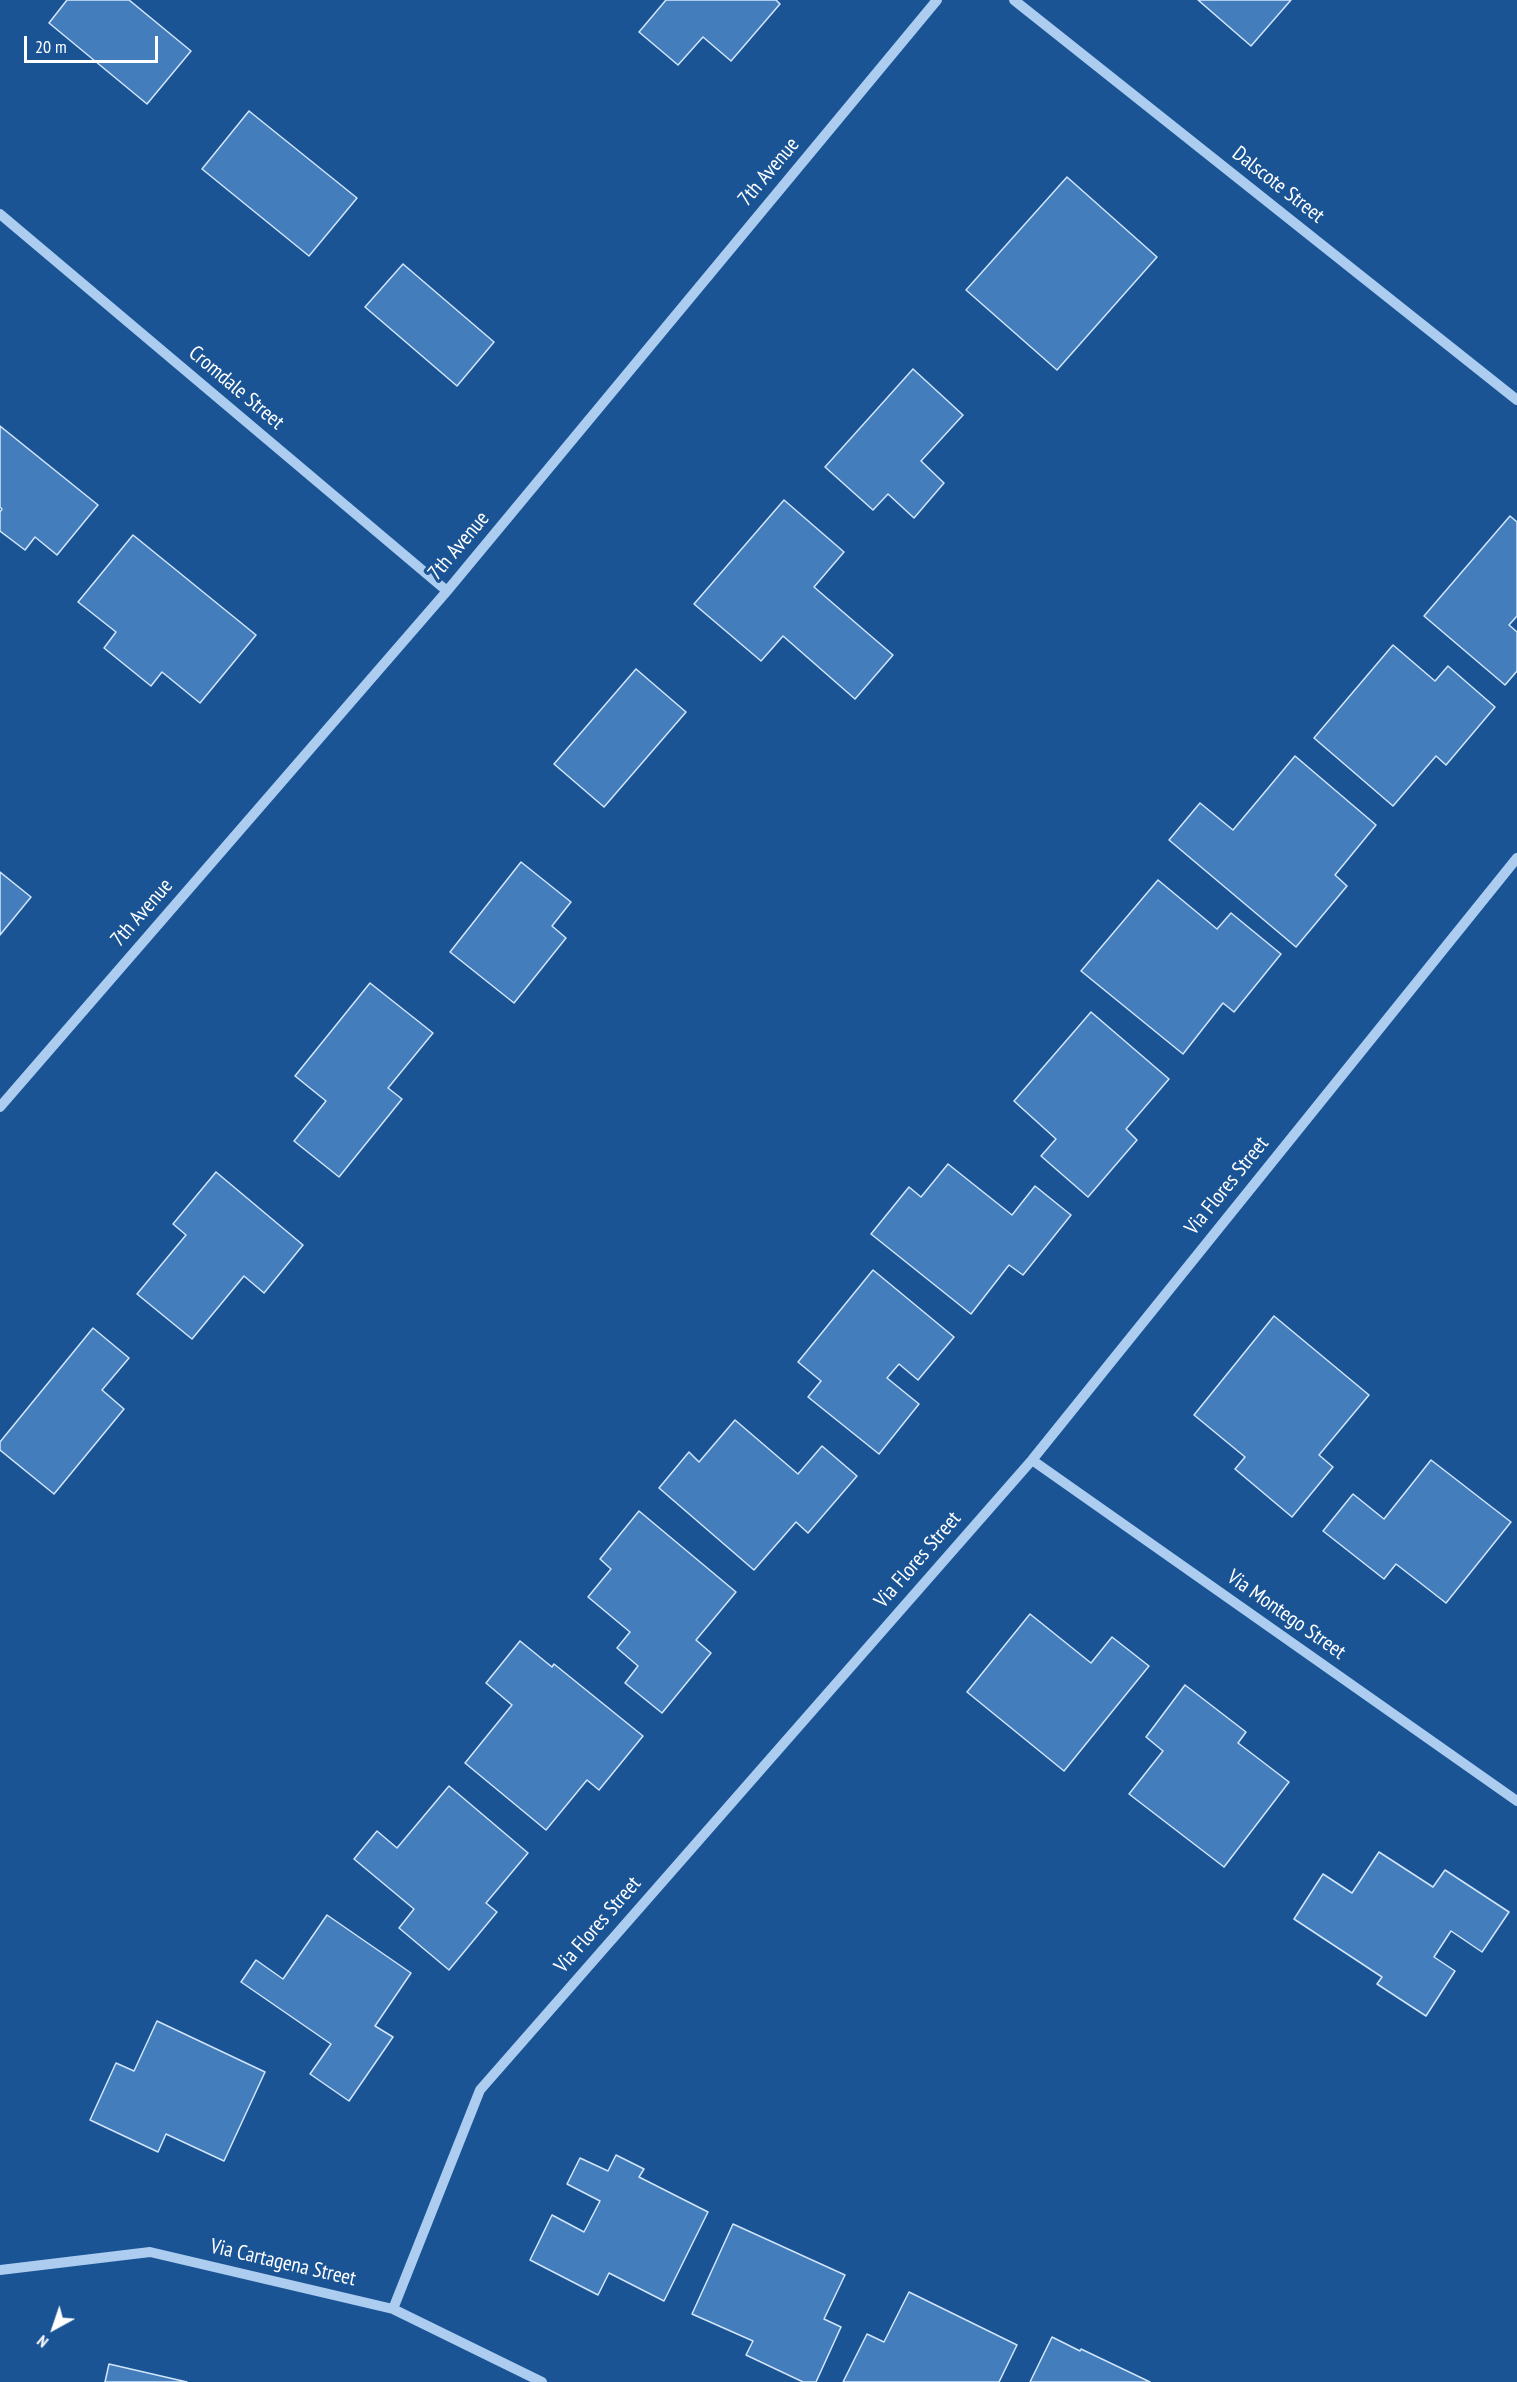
<!DOCTYPE html>
<html>
<head>
<meta charset="utf-8">
<style>
  body { margin:0 }
  #map { position:relative; width:1517px; height:2382px; overflow:hidden; background:#1a5495; font-family:"PT Sans Narrow",sans-serif }
  canvas { display:block }
  .north { position:absolute; left:24px; top:2298px; width:60px; height:60px; -webkit-text-stroke:4px #1a5495; paint-order:stroke; rotate:220deg; font-size:16px; font-weight:700; line-height:24px; text-align:center; color:#fff }
  .north::after { content:''; display:block; margin:auto; width:21px; height:27px; background:#fff; clip-path:polygon(50% 0,100% 100%,50% 72%,0 100%) }
  .scale { position:absolute; left:24px; top:36px; width:134px; height:27px; box-sizing:border-box; border:3px solid #fff; border-top:0; padding-left:8px; font-size:18px; line-height:21px; white-space:nowrap; color:#fff; -webkit-text-stroke:4px #1a5495; paint-order:stroke }
</style>
</head>
<body>
<div id="map">
<canvas width="1517" height="2382"></canvas>
<div class="north">N</div>
<div class="scale">20 m</div>
</div>
<script>
const g = document.querySelector('canvas').getContext('2d');
g.lineJoin = 'round';
function fillPath(path, color) {
  g.fillStyle = color;
  g.fill(path, 'evenodd');
}
function shape(rows) {
  const path = new Path2D();
  for (const r of rows) {
    path.moveTo(r[0], r[1]);
    for (let i = 2; i < r.length; i += 2) path.lineTo(r[i], r[i + 1]);
  }
  return path;
}
function trace(path, color, width, dash) {
  g.strokeStyle = color;
  g.lineWidth = width;
  g.lineCap = dash ? 'butt' : 'round';
  g.setLineDash(dash || []);
  g.stroke(path);
}
function drawText(font, color, halo, rows, align = 'center') {
  g.font = font + ' "PT Sans Narrow",sans-serif';
  g.lineWidth = 6;
  g.setLineDash([]);
  g.textBaseline = 'middle';
  g.strokeStyle = halo;
  g.fillStyle = color;
  for (const [text, x, y, turn = 0] of rows) {
    g.save();
    g.translate(x, y);
    g.rotate((+turn || 0) * Math.PI / 180);
    g.textAlign = isNaN(turn) ? turn : align;
    if (halo) g.strokeText(text, 0, 0);
    g.fillText(text, 0, 0);
    g.restore();
  }
}
const building = shape([
  [67,0,129,0,191,51,147,104,49,23,67,0],
  [666,0,776,0,780,4,731,61,703,37,678,65,639,32,666,0],
  [1198,0,1291,0,1251,46,1198,0],
  [249,111,357,198,309,256,202,169,249,111],
  [1067,177,1157,257,1057,370,966,290,1067,177],
  [403,264,494,342,457,386,365,307,403,264],
  [913,369,963,415,921,461,944,483,914,518,888,494,873,510,825,467,913,369],
  [0,426,98,505,57,555,35,537,25,550,0,531,0,512,2,509,0,507,0,426],
  [784,500,844,552,814,587,893,655,855,699,783,636,761,661,694,604,784,500],
  [1510,516,1517,522,1517,616,1509,625,1517,632,1517,671,1505,685,1424,616,1510,516],
  [133,535,256,635,200,703,162,672,151,686,104,648,116,632,78,602,133,535],
  [1393,645,1435,681,1448,666,1495,707,1446,765,1436,756,1393,806,1314,738,1393,645],
  [636,669,686,712,604,807,554,764,636,669],
  [1295,756,1376,825,1335,875,1347,886,1296,947,1169,840,1200,803,1233,830,1295,756],
  [521,862,571,902,552,926,566,938,514,1003,450,952,521,862],
  [0,872,31,897,0,935,0,872],
  [1158,880,1217,929,1231,913,1281,954,1234,1012,1223,1003,1183,1054,1081,971,1158,880],
  [370,983,433,1033,388,1088,402,1099,339,1177,294,1141,326,1101,295,1076,370,983],
  [1091,1012,1169,1079,1126,1129,1137,1140,1088,1197,1041,1156,1056,1139,1014,1101,1091,1012],
  [948,1164,1012,1215,1035,1186,1071,1215,1023,1275,1009,1265,971,1314,871,1234,909,1187,921,1197,948,1164],
  [216,1172,303,1245,264,1293,244,1276,192,1339,137,1294,186,1235,173,1224,216,1172],
  [873,1270,954,1337,918,1380,899,1364,887,1378,919,1404,879,1454,808,1397,821,1381,798,1362,873,1270],
  [1274,1316,1369,1395,1319,1455,1333,1467,1292,1517,1235,1469,1245,1457,1194,1415,1274,1316],
  [93,1328,129,1358,102,1390,124,1409,54,1494,0,1450,0,1442,93,1328],
  [735,1420,798,1474,822,1446,857,1476,808,1533,796,1522,754,1570,659,1488,689,1452,699,1462,735,1420],
  [1431,1460,1511,1522,1446,1603,1396,1564,1384,1579,1323,1531,1353,1494,1384,1519,1431,1460],
  [639,1511,736,1592,696,1640,711,1653,662,1713,625,1683,638,1666,617,1648,630,1632,588,1597,611,1569,600,1559,639,1511],
  [1030,1614,1091,1663,1112,1637,1149,1666,1064,1771,967,1692,1030,1614],
  [520,1641,552,1667,554,1664,643,1736,599,1790,587,1780,546,1830,465,1763,512,1705,486,1683,520,1641],
  [1185,1685,1246,1732,1238,1743,1289,1782,1224,1867,1129,1794,1163,1751,1146,1737,1185,1685],
  [449,1786,528,1853,486,1903,497,1912,449,1970,399,1928,414,1909,354,1859,377,1831,397,1848,449,1786],
  [1379,1852,1433,1887,1445,1870,1509,1912,1482,1952,1451,1931,1434,1957,1455,1971,1426,2016,1377,1984,1382,1977,1294,1919,1323,1874,1352,1893,1379,1852],
  [327,1915,411,1973,375,2026,393,2037,349,2101,310,2074,331,2044,241,1982,256,1960,283,1979,327,1915],
  [157,2021,265,2072,224,2161,166,2134,158,2152,90,2120,116,2063,134,2071,157,2021],
  [616,2155,644,2169,639,2177,708,2212,664,2301,609,2273,598,2295,530,2260,552,2215,584,2232,600,2201,567,2184,580,2158,608,2171,616,2155],
  [733,2224,845,2275,824,2319,841,2327,816,2382,803,2382,746,2355,753,2341,692,2314,733,2224],
  [909,2292,1017,2345,999,2382,843,2382,867,2334,884,2342,909,2292],
  [1052,2337,1080,2351,1081,2349,1150,2382,1030,2382,1052,2337],
  [109,2364,187,2382,105,2382,109,2364]
]);
fillPath(building, '#437dbc');
trace(building, '#d2e6fb', 1.5);
trace(shape([
  [1014,0,1517,400],
  [0,214,447,591],
  [0,1107,447,591,937,0],
  [1032,1460,1517,1801],
  [0,2270,150,2252,393,2309,542,2382],
  [393,2309,480,2090,1032,1460,1517,858]
]), '#accdf0', 10);
drawText('21px', '#fff', '#1a5495', [
  ["7th Avenue",769,172,-50],
  ["Dalscote Street",1278,185,38],
  ["Cromdale Street",236,388,40],
  ["7th Avenue",459,546,-50],
  ["7th Avenue",142,913,-49],
  ["Via Flores Street",1227,1186,-51],
  ["Via Flores Street",918,1560,-49],
  ["Via Montego Street",1286,1615,35],
  ["Via Flores Street",598,1925,-49],
  ["Via Cartagena Street",283,2263,13]
]);
</script>
</body>
</html>
